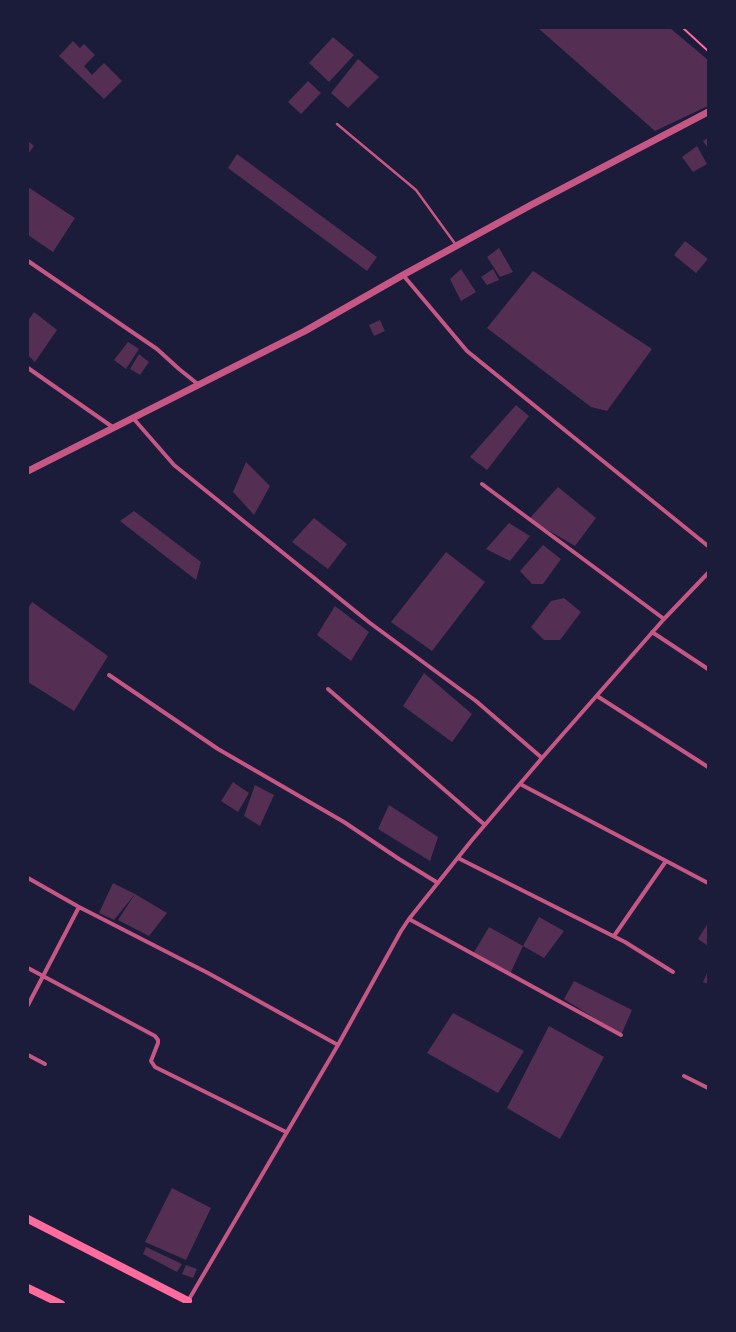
<!DOCTYPE html>
<html>
<head>
<meta charset="utf-8">
<style>
  body { margin:0 }
  #map { position:relative; width:736px; height:1332px; overflow:hidden; background:#1b1b3a; font-family:"Playfair Display",serif }
  canvas { display:block }
  .frame { position:absolute; inset:0; border:29px solid #1b1b3a; pointer-events:none }
</style>
</head>
<body>
<div id="map">
<canvas width="736" height="1332"></canvas>
<div class="frame"></div>
</div>
<script>
const g = document.querySelector('canvas').getContext('2d');
g.lineJoin = 'round';
function fillPath(path, color) {
  g.fillStyle = color;
  g.fill(path, 'evenodd');
}
function shape(rows) {
  const path = new Path2D();
  for (const r of rows) {
    path.moveTo(r[0], r[1]);
    for (let i = 2; i < r.length; i += 2) path.lineTo(r[i], r[i + 1]);
  }
  return path;
}
function trace(path, color, width, dash) {
  g.strokeStyle = color;
  g.lineWidth = width;
  g.lineCap = dash ? 'butt' : 'round';
  g.setLineDash(dash || []);
  g.stroke(path);
}
fillPath(shape([
  [538,28,670,28,708,60,708,106,655,131],
  [333,37,354,55,329,82,309,63],
  [73,41,80,48,84,44,95,55,84,66,92,75,104,63,122,81,104,99,59,56],
  [358,59,379,77,348,108,331,93],
  [308,81,321,93,301,114,288,102],
  [708,138,708,148,703,141],
  [28,141,34,146,28,154],
  [697,146,707,164,693,172,682,157],
  [237,154,377,257,367,271,228,168],
  [28,187,75,218,53,252,28,235],
  [685,241,708,259,696,273,674,255],
  [499,248,513,272,500,277,487,257],
  [461,269,476,292,461,301,450,279],
  [493,269,499,280,487,285,481,277],
  [533,271,652,349,607,411,591,407,487,328],
  [34,312,57,330,35,362,28,355,28,321],
  [380,320,385,331,374,336,369,325],
  [128,342,139,349,126,369,114,360],
  [139,354,149,362,140,375,130,369],
  [516,405,529,416,487,470,470,457],
  [246,462,270,486,254,515,233,492],
  [558,487,596,518,575,546,529,519],
  [134,511,201,562,196,580,120,521],
  [314,518,347,544,328,569,292,542],
  [509,523,530,536,510,561,486,549],
  [543,545,561,559,543,584,532,584,520,571],
  [446,552,485,582,432,651,391,622],
  [564,598,581,612,560,640,544,640,531,627,551,601],
  [32,602,108,656,74,711,28,682,28,608],
  [335,606,369,632,351,661,317,635],
  [424,673,472,714,452,742,403,706],
  [233,782,249,793,238,812,221,801],
  [255,785,274,795,260,826,244,816],
  [389,805,438,837,430,861,378,829],
  [113,883,135,894,114,920,99,913],
  [135,894,167,913,149,936,118,920],
  [539,917,564,931,544,958,523,946],
  [708,923,708,946,698,939],
  [489,927,523,946,510,974,473,954],
  [708,971,708,984,703,982],
  [574,981,632,1010,621,1035,564,999],
  [453,1013,524,1051,498,1093,427,1053],
  [549,1026,604,1057,560,1139,507,1108],
  [172,1188,211,1208,186,1260,145,1242],
  [146,1247,182,1264,177,1272,143,1254],
  [186,1265,197,1269,193,1278,182,1274]
]), '#542f53');
trace(shape([
  [683,28,708,51]
]), '#ff6b9d', 2);
trace(shape([
  [337,124,416,190,456,245]
]), '#c65784', 2.5);
trace(shape([
  [28,261,157,349,179,369,199,385],
  [403,275,467,351,708,546],
  [28,368,114,428],
  [133,418,174,465,370,623,476,701,542,758],
  [482,484,664,619],
  [652,632,708,669],
  [109,675,218,749,344,822,399,859,438,883],
  [328,689,485,825],
  [597,696,708,767],
  [520,784,708,883],
  [458,858,625,942,673,972],
  [28,878,79,907,208,973,338,1045],
  [409,919,621,1035],
  [614,936,666,861],
  [28,968,155,1036,158,1040,158,1043,151,1061,155,1067,286,1132],
  [28,1005,79,907],
  [28,1055,45,1064],
  [684,1076,708,1088],
  [188,1301,338,1045,401,931,409,919,472,840,542,758,664,619,708,573]
]), '#c65784', 4);
trace(shape([
  [28,471,305,331,403,275,531,205,708,112]
]), '#c65784', 7);
trace(shape([
  [28,1219,188,1301]
]), '#ff6b9d', 8);
trace(shape([
  [28,1288,61,1304]
]), '#ff6b9d', 8);
</script>
</body>
</html>
